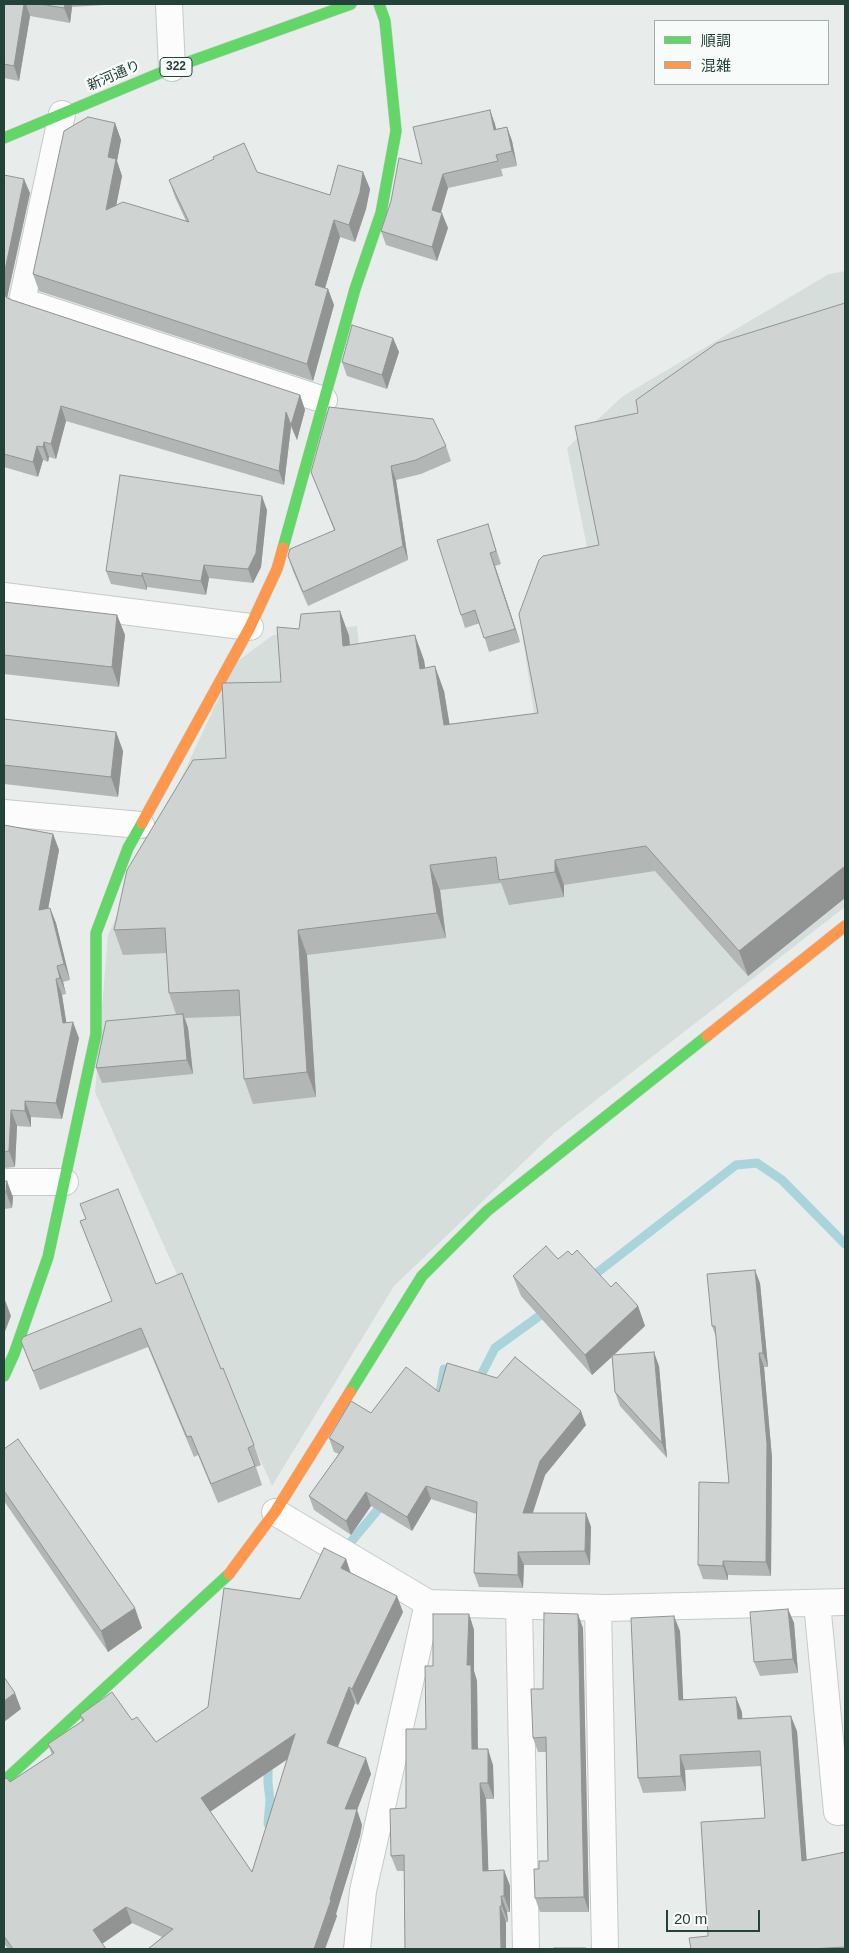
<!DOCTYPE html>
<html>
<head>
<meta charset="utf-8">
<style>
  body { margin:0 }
  #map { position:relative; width:849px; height:1953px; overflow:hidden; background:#e8edeb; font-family:Arial,"Noto Sans JP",sans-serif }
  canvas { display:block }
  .frame { position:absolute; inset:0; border:5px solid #24423a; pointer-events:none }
  .legend { position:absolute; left:654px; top:20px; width:175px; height:65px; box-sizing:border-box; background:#f7fbf9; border:1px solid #a3b1ad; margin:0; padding:6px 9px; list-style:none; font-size:15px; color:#24423a }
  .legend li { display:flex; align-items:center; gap:10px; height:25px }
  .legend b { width:25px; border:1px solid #a3b1ad }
  .scale { position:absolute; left:666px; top:1910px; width:94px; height:22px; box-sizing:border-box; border:2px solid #24423a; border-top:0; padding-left:6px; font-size:15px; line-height:18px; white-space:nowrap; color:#24423a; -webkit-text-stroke:4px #f7fbf9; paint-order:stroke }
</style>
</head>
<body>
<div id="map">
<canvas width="849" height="1953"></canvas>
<div class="frame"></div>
<ul class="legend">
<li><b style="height:6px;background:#63d668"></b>順調</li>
<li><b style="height:6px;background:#ff974d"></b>混雑</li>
</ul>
<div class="scale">20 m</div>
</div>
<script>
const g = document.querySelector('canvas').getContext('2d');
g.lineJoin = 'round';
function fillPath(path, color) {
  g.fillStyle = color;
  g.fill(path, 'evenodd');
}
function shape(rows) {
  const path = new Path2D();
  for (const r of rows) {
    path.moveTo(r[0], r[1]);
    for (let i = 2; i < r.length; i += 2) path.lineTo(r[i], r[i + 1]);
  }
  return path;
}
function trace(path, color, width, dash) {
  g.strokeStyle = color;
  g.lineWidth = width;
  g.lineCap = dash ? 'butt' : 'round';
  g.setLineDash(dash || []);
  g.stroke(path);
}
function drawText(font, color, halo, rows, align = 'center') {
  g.font = font + ' Arial,"Noto Sans JP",sans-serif';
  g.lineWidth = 5;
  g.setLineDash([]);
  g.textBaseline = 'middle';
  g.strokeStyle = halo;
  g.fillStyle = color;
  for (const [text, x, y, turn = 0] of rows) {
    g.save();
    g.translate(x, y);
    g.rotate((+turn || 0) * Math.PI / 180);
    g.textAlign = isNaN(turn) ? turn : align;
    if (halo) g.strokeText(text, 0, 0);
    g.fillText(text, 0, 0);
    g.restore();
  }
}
fillPath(shape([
  [845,271,845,907,555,1132,394,1286,272,1486,95,1092,108,935,235,663,273,635,357,626,371,753,536,725,522,634,537,579,590,562,567,448,623,396,829,274]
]), '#d6dedb');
trace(shape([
  [589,1279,736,1165,757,1163,782,1180,845,1244],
  [475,1380,478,1381,495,1348,549,1309],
  [440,1393,444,1369,456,1373],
  [342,1549,350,1543,385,1501],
  [268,1760,268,1783,270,1800,268,1824]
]), '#a9d4db', 9);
const street = shape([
  [169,4,172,68],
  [62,114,22,301,324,400],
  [4,596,250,627],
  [4,813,141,825],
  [4,1182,65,1182],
  [275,1512,428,1603,606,1608,845,1602],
  [817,1603,837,1812,845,1811],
  [519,1606,526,1949],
  [598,1608,605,1949],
  [357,1949,363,1891,428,1603]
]);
const fast = shape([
  [4,138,172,68,351,4],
  [283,548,355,289,381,213,396,131,385,21,379,4],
  [4,1376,14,1354,48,1257,96,1034,96,933,128,848,142,823],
  [350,1392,422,1276,487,1211,707,1036],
  [4,1781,229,1574]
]);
const slow = shape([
  [142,823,250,627,277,569,283,548],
  [707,1036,845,926],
  [229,1574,275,1512,350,1392]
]);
trace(street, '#c5cac8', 28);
trace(fast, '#c3cbc8', 12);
trace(slow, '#c3cbc8', 12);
trace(street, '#fcfcfc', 26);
trace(fast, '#63d668', 11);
trace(slow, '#ff974d', 11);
fillPath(shape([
  [4,4,104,4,104,5,72,7,70,23,30,16,19,81,4,78,4,80],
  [490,110,496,129,507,127,512,141,517,166,501,169,503,176,448,188,441,213,448,228,437,261,386,245,381,231,422,164],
  [115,123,121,140,117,161,122,176,116,205,186,221,175,197,169,180,257,172,330,195,363,172,370,189,366,209,355,242,340,237,325,288,328,289,334,305,313,381,39,291,33,274],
  [4,175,30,193,7,298,12,300,300,395,305,410,297,440,291,427,284,485,66,421,56,459,49,457,48,462,43,460,38,477,4,467],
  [845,303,845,898,748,976,655,871,564,885,564,897,509,905,501,883,440,890,446,938,307,955,316,1097,253,1104,244,1079,240,1016,185,1018,188,1028,193,1074,102,1083,96,1068,176,1014,169,993,167,953,123,955,114,930,226,758,281,682,299,629,340,611,349,636,350,645,424,660,425,668,444,691,449,724,538,713,599,545,638,413],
  [393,338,399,352,387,389,347,376,342,362],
  [446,446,451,461,421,474,396,480,408,560,308,606,293,571,288,556,334,530,311,472],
  [267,510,261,567,253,583,209,578,206,595,147,587,147,590,111,584,106,571],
  [488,524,501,564,495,566,520,642,489,652,480,623,465,628,461,615],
  [4,602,117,615,125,635,119,687,4,674],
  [4,719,116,732,123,751,118,797,4,784],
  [4,825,53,834,59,850,48,908,50,908,56,923,70,980,63,982,66,994,62,995,66,1023,79,1038,62,1119,31,1117,31,1127,17,1126,15,1167,4,1168],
  [4,1181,13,1197,12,1208,4,1209],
  [80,1221,156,1284,221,1369,254,1445,261,1465,256,1467,262,1485,218,1503,198,1455,194,1457,148,1347,40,1390,21,1341,112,1301],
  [572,1255,611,1287,638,1306,645,1326,614,1355,659,1366,667,1458,620,1406,615,1392,612,1357,592,1375,521,1296,513,1276],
  [760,1283,768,1367,764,1367,772,1458,771,1576,728,1575,728,1580,703,1579,698,1565,729,1483,716,1337,712,1326],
  [439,1392,586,1425,545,1475,533,1513,586,1513,591,1527,590,1565,524,1565,523,1588,479,1587,474,1573,476,1514,431,1499,412,1531,371,1506,351,1535,314,1510,309,1496,339,1454,334,1452,329,1438,371,1413],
  [4,1449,142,1628,108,1652,4,1501],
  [346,1559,351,1573,403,1612,358,1705,355,1703,338,1747,371,1774,357,1810,362,1825,360,1836,336,1914,337,1916,325,1949,148,1949,162,1937,132,1923,102,1944,106,1949,8,1949,4,1943,4,1779,10,1782,52,1755,48,1744,82,1721,80,1715,132,1720,156,1742,208,1707,300,1599],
  [287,1759,252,1872,210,1811],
  [788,1609,794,1623,798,1673,760,1676,754,1662],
  [469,1614,474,1630,474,1671,477,1681,478,1749,493,1765,494,1799,486,1799,488,1871,504,1870,510,1886,510,1912,507,1912,508,1922,506,1922,506,1949,405,1949,404,1871,397,1871,391,1856,406,1808,426,1729,433,1666],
  [583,1628,589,1912,540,1912,535,1898,539,1869,548,1861,546,1752,538,1752,533,1738,543,1689],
  [680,1631,683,1699,742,1712,742,1719,797,1731,806,1860,845,1852,845,1949,691,1949,708,1936,765,1818,761,1766,685,1770,686,1791,643,1793,638,1778]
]), '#b2b6b5');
fillPath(shape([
  [24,4,26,4,30,16,19,81,14,66],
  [65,4,71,4,72,7,70,23,64,8],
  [490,110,495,124,500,144,494,130],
  [115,123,121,140,117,161,122,176,112,227,106,210,108,157],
  [507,127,512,141,517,166,512,151],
  [363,172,370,189,366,209,355,242,349,225],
  [443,174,448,188,437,225,432,210],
  [24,179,30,193,7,298,4,295,4,275],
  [442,213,448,228,437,261,432,247],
  [334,220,340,237,321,302,315,285],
  [328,289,334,305,313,381,307,364],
  [393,338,399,352,387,389,382,375],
  [300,395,305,410,297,440,291,425],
  [61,406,66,421,56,459,51,444],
  [286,412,291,427,284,485,279,471],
  [44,442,49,457,48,462,43,447],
  [37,446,43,460,38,477,33,462],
  [391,466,396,480,408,560,403,546],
  [262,496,267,510,261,567,253,583,248,569],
  [490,553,495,566,520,642,515,629],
  [204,565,209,578,206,595,201,581],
  [142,573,147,587,147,590,142,576],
  [340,611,349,636,352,671,343,646],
  [117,615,125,635,119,687,112,667],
  [415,635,424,660,429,694,420,669],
  [435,666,444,691,454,750,444,725],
  [116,732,123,751,118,797,111,777],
  [53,834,59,850,45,926,39,910],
  [555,860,564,885,564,897,555,872],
  [430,865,440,890,446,938,437,913],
  [845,866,845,898,748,976,739,951],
  [50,908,56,923,70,980,64,964],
  [298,930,307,955,316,1097,307,1072],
  [57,966,63,982,66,994,60,978],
  [56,979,62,995,69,1039,63,1023],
  [183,1014,188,1028,193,1074,187,1060],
  [73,1022,79,1038,62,1119,56,1103],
  [25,1101,31,1117,31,1127,25,1111],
  [11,1110,17,1126,15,1167,9,1151],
  [7,1181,13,1197,12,1208,6,1192],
  [755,1270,760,1283,768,1367,763,1353],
  [5,1300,11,1316,4,1334,4,1303],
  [638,1306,645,1326,592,1375,585,1355],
  [654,1352,659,1366,667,1458,662,1443],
  [759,1353,764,1367,772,1458,771,1576,766,1562],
  [581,1411,586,1425,545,1475,528,1527,523,1513,540,1461],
  [426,1486,431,1499,412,1531,407,1517],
  [366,1492,371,1506,351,1535,346,1521],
  [586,1513,591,1527,590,1565,585,1551],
  [518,1552,524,1565,523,1588,518,1575],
  [346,1559,351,1575,341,1568],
  [723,1561,728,1575,728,1580,723,1566],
  [397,1596,403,1612,358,1705,352,1689],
  [135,1608,142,1628,108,1652,101,1631],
  [788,1609,794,1623,798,1673,793,1659],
  [469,1614,474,1630,474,1671,477,1681,478,1765,472,1749,467,1665],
  [578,1614,583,1628,589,1912,584,1897],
  [674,1616,680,1631,684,1715,679,1700],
  [349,1687,355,1703,333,1759,327,1743],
  [15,1693,21,1709,4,1722,4,1701],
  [736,1697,742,1712,743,1734,738,1719],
  [791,1716,797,1731,808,1876,802,1861],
  [295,1734,301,1750,207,1814,201,1798],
  [488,1749,493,1765,494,1799,488,1783],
  [680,1755,685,1770,686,1791,681,1776],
  [366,1758,371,1774,357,1810,362,1825,360,1836,336,1914,337,1916,325,1949,314,1949,330,1899,345,1809],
  [480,1783,486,1799,489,1887,483,1871],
  [504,1870,510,1886,510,1912,504,1896],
  [501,1896,507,1912,508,1922,502,1906],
  [500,1906,506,1922,506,1949,501,1949],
  [126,1907,132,1923,99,1946,93,1930]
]), '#919493');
const building = shape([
  [4,4,24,4,14,66,4,64,4,4],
  [40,4,65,4,64,8,40,4],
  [490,110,494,130,507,127,512,151,496,155,498,161,443,174,432,210,442,213,432,247,381,231,391,201,399,158,422,164,413,127,490,110],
  [88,117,115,123,108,157,116,159,106,210,123,202,189,222,169,180,214,159,213,157,244,143,257,172,330,195,338,165,363,172,360,192,349,225,334,220,315,285,328,289,307,364,33,274,64,131,88,117],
  [4,175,24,179,4,275,4,175],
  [4,293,6,297,12,300,300,395,291,425,286,412,279,471,61,406,51,444,44,442,43,447,37,446,33,462,4,454,4,293],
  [845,303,845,866,739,951,646,846,555,860,555,872,499,880,496,857,430,865,437,913,298,930,307,1072,244,1079,239,990,169,993,165,928,114,930,127,870,193,760,226,758,222,683,281,682,277,627,299,629,301,614,340,611,343,646,415,635,420,669,435,666,444,725,538,713,519,614,539,560,543,556,599,545,575,426,638,413,636,400,717,343,845,303],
  [352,325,393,338,382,375,342,362,352,325],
  [329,407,433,419,446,446,416,460,391,466,403,546,303,592,288,556,290,549,335,530,311,472,329,407],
  [120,475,262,496,256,553,248,569,204,565,201,581,142,573,142,576,106,571,120,475],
  [488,524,496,551,490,553,515,629,484,638,475,610,461,615,437,540,488,524],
  [4,602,117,615,112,667,4,655,4,602],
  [4,719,116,732,111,777,4,765,4,719],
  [4,825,53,834,39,910,50,908,64,964,57,966,60,978,56,979,63,1023,73,1022,56,1103,25,1101,25,1111,11,1110,9,1151,4,1152,4,825],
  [183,1014,187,1060,96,1068,106,1021,183,1014],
  [4,1181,7,1181,6,1192,4,1192,4,1181],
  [118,1189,156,1284,182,1273,221,1369,223,1368,254,1445,248,1448,255,1466,211,1484,191,1436,187,1437,141,1328,33,1371,21,1341,23,1337,112,1301,80,1221,86,1219,80,1204,118,1189],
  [546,1246,558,1259,568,1251,572,1255,577,1250,611,1287,616,1282,638,1306,585,1355,513,1276,546,1246],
  [755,1270,763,1353,759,1353,767,1444,766,1562,723,1561,723,1566,698,1565,699,1482,729,1483,715,1326,712,1326,707,1274,755,1270],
  [654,1352,662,1443,615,1392,612,1355,654,1352],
  [515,1357,581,1411,540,1461,523,1513,586,1513,585,1551,518,1552,518,1575,474,1573,477,1502,426,1486,407,1517,366,1492,346,1521,309,1496,344,1447,329,1438,351,1401,371,1413,406,1367,439,1392,447,1363,497,1378,515,1357],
  [18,1439,135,1608,101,1631,4,1491,4,1449,18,1439],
  [324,1548,346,1559,341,1568,397,1596,352,1689,349,1687,327,1743,366,1758,345,1809,357,1809,354,1820,330,1899,331,1900,314,1949,148,1949,173,1929,126,1907,93,1930,106,1949,13,1949,4,1936,4,1779,7,1778,10,1782,54,1753,48,1744,84,1720,80,1715,112,1692,132,1720,137,1717,156,1742,208,1707,224,1588,300,1599,324,1548],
  [295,1734,252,1872,201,1798,295,1734],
  [788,1609,793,1659,754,1662,750,1612,788,1609],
  [544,1613,578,1614,584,1897,535,1898,534,1869,539,1869,539,1861,548,1861,546,1737,533,1738,531,1689,543,1689,544,1613],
  [433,1614,469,1614,467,1665,471,1665,472,1749,488,1749,488,1783,480,1783,483,1871,504,1870,504,1896,501,1896,502,1906,500,1906,501,1949,405,1949,404,1855,391,1856,390,1809,406,1808,406,1729,426,1729,425,1666,433,1666,433,1614],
  [674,1616,679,1700,736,1697,738,1719,791,1716,802,1861,845,1852,845,1947,811,1949,691,1949,689,1938,708,1936,701,1822,765,1818,760,1751,680,1755,681,1776,638,1778,631,1618,674,1616],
  [4,1677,15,1693,4,1701,4,1677],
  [554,1948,586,1948,586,1949,554,1949,554,1948]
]);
fillPath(building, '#cfd4d2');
trace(building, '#919493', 1);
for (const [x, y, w] of [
  [176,67,32]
]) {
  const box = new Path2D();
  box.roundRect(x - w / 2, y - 9.5, w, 19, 4);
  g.fillStyle = '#f7fbf9';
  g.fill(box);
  trace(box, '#24423a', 1);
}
drawText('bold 12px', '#24423a', null, [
  ["322",176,67]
]);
drawText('14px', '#24423a', '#f7fbf9', [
  ["新河通り",114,76,-23]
]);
</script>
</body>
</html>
